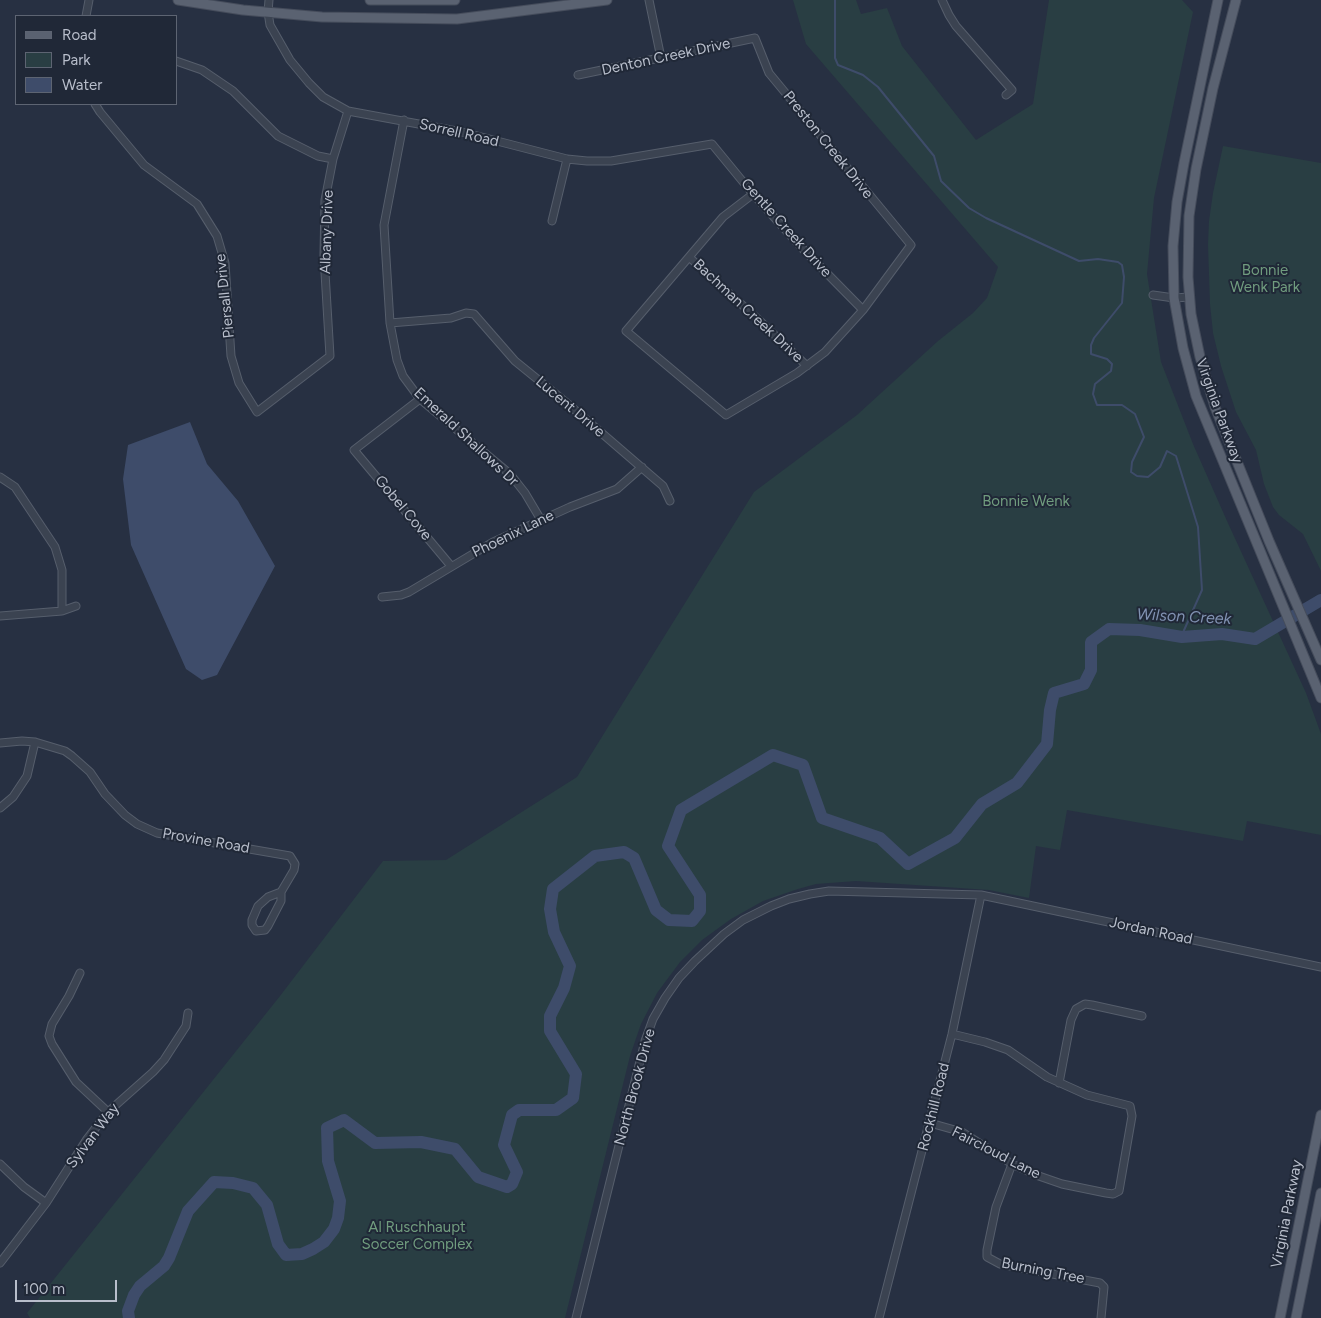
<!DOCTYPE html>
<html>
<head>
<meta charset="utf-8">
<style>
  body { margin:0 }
  #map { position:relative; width:1321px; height:1318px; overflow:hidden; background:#273042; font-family:Figtree,sans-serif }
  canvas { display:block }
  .legend { position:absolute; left:15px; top:15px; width:162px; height:90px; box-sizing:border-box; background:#202837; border:1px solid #5d6472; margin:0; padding:6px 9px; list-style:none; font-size:15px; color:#b8becb }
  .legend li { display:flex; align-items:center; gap:10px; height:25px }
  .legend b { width:25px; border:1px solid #5d6472 }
  .scale { position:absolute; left:15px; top:1280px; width:102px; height:22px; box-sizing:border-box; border:2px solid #b8becb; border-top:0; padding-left:6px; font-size:15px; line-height:18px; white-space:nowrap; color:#b8becb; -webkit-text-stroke:4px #202837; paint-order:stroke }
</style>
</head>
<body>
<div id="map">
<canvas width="1321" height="1318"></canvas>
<ul class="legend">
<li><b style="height:6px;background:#5a6271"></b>Road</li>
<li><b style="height:14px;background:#293e43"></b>Park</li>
<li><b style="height:14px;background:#3e4c6a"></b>Water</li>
</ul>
<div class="scale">100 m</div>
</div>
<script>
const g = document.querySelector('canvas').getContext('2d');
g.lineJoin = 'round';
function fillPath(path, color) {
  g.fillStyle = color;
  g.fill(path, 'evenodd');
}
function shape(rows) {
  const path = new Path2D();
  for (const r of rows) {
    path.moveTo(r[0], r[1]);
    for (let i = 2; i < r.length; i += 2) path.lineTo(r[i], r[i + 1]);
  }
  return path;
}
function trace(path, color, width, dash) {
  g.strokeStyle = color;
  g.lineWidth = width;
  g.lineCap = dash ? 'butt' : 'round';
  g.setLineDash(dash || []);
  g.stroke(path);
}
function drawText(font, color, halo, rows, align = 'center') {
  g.font = font + ' Figtree,sans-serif';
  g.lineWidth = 4;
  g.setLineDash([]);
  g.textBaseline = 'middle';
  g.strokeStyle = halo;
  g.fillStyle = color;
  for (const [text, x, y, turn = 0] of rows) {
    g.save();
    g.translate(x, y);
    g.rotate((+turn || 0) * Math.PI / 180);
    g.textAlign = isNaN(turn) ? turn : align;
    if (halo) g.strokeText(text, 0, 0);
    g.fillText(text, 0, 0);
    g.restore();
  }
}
fillPath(shape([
  [793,0,856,0,861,14,887,8,902,46,976,140,1033,104,1049,0,1182,0,1193,12,1154,198,1147,274,1161,362,1193,444,1227,521,1306,693,1321,734,1321,835,1247,821,1243,841,1067,810,1060,850,1036,846,1029,898,989,890,856,881,816,884,798,889,763,901,731,919,702,940,680,962,657,993,641,1024,630,1056,565,1318,30,1318,27,1313,280,996,383,861,446,860,577,777,754,492,857,415,938,341,973,313,987,298,998,267,806,44],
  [1223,146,1321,163,1321,571,1303,534,1279,515,1273,507,1264,484,1256,450,1236,412,1221,366,1213,333,1210,304,1208,245,1209,221,1213,193]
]), '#293e43');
fillPath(shape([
  [190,422,207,464,238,501,275,566,217,675,202,680,186,669,131,545,123,479,128,445]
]), '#3e4c6a');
trace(shape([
  [835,0,835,58,838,65,863,75,878,87,934,156,941,181,969,208,986,218,1079,261,1098,259,1118,262,1122,265,1124,277,1122,303,1094,338,1091,345,1091,354,1107,359,1112,364,1111,371,1095,384,1093,394,1097,405,1122,405,1135,414,1144,437,1132,462,1131,472,1137,476,1148,477,1160,467,1167,451,1176,456,1198,527,1202,590,1181,637]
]), '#3e4c6a', 2);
trace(shape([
  [129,1318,128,1311,134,1295,140,1286,164,1266,169,1258,188,1211,214,1182,233,1183,253,1188,267,1205,278,1244,286,1255,302,1254,313,1249,324,1242,334,1229,338,1218,340,1201,328,1161,327,1128,344,1120,375,1143,421,1142,455,1149,478,1177,507,1187,512,1184,517,1172,504,1145,512,1115,519,1110,556,1110,573,1098,576,1074,550,1031,550,1016,564,988,570,966,554,932,550,909,553,889,595,856,624,852,634,858,656,910,669,920,692,921,700,911,700,895,668,846,681,810,773,755,803,765,822,818,880,838,908,864,955,838,982,804,1017,783,1047,744,1050,710,1054,693,1084,684,1091,670,1091,642,1109,629,1140,630,1182,637,1222,634,1255,639,1321,600]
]), '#3e4c6a', 12);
const minor = shape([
  [269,0,268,12,270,25,290,60,309,83,323,97,348,111,462,132,567,159,587,161,611,161,712,144,753,194,800,246,863,310],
  [649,0,661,58],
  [942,0,949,15,956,26,1012,90,1006,95],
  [86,16,89,0],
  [176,61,202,70,233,91,278,136,318,156,333,159],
  [578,75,755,38,769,73,911,245,863,310,825,352,797,373,726,415,626,331,723,217,753,194],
  [95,104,100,112,144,165,197,204,217,236,225,263,231,356,239,383,257,412,330,356,324,256,325,200,333,159,348,111],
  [404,120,384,225,390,323,397,360,403,376,420,399,510,474,525,493,541,520],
  [552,221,567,159],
  [689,257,760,321,807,366],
  [1153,295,1174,298,1190,297],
  [390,323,451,318,466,313,474,314,515,361,568,404,663,486,670,501],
  [420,399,354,450,451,566],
  [0,477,15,487,55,547,62,570,62,611],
  [382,597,401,595,409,592,493,542,570,507,617,489,642,467],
  [0,616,62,611,76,606],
  [0,743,22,741,35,742,65,751,72,756,90,772,105,794,125,815,137,824,157,833,290,856,295,864,294,870,281,892],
  [0,808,13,797,27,776,35,742],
  [281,892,281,901,268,926,265,930,256,931,252,925,252,920,258,906,268,897,281,892],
  [80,973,69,996,52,1024,49,1036,52,1044,76,1082,108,1112],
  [1059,1083,1071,1020,1076,1009,1085,1004,1092,1005,1142,1016],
  [930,1123,962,1132,1012,1164,1036,1175,1062,1184,1106,1193,1113,1194,1119,1191,1132,1116,1130,1106,1087,1095,1047,1077,1008,1050,985,1042,952,1034],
  [0,1164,24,1187,46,1203],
  [1012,1164,996,1207,987,1250,987,1257,1000,1264,1100,1283,1104,1287,1101,1318],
  [0,1263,46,1203,87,1139,108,1112,153,1072,164,1060,186,1026,188,1013],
  [576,1318,645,1041,653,1019,665,998,679,978,695,961,724,934,743,920,771,906,789,899,810,894,829,891,981,895,1321,967],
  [879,1318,952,1034,981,895]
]);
const major = shape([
  [178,0,243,10,322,17,457,19,607,0],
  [370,0,455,0],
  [1218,0,1184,163,1177,202,1173,246,1174,298,1183,348,1196,396,1321,698],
  [1236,0,1213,88,1196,169,1189,216,1188,277,1191,314,1200,357,1215,407,1269,541,1321,660],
  [1280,1318,1321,1115],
  [1296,1318,1321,1193]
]);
trace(minor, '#565e6c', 9);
trace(major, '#454c5b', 11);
trace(minor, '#3b4351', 7);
trace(major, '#5a6271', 9);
drawText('15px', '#b8becb', '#202837', [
  ["Denton Creek Drive",666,57,-12],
  ["Sorrell Road",459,133,13],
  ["Preston Creek Drive",828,145,51],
  ["Gentle Creek Drive",786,228,48],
  ["Albany Drive",327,232,-88],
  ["Piersall Drive",225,296,-96],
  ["Bachman Creek Drive",748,311,43],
  ["Lucent Drive",570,407,40],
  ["Virginia Parkway",1219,411,70],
  ["Emerald Shallows Dr",466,437,43],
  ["Gobel Cove",403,508,50],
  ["Phoenix Lane",513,534,-26],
  ["Provine Road",206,841,10],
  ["Jordan Road",1151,931,12],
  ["North Brook Drive",635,1087,-75],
  ["Rockhill Road",934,1107,-76],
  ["Sylvan Way",93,1136,-53],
  ["Faircloud Lane",996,1153,27],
  ["Virginia Parkway",1287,1214,-79],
  ["Burning Tree",1043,1271,11]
]);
drawText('15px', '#709c7e', '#202837', [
  ["Bonnie",1265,271],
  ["Wenk Park",1265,288],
  ["Bonnie Wenk",1026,502],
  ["Al Ruschhaupt",417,1228],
  ["Soccer Complex",417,1245]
]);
drawText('italic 16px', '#8192b2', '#202837', [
  ["Wilson Creek",1184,617,3]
]);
</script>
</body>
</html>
